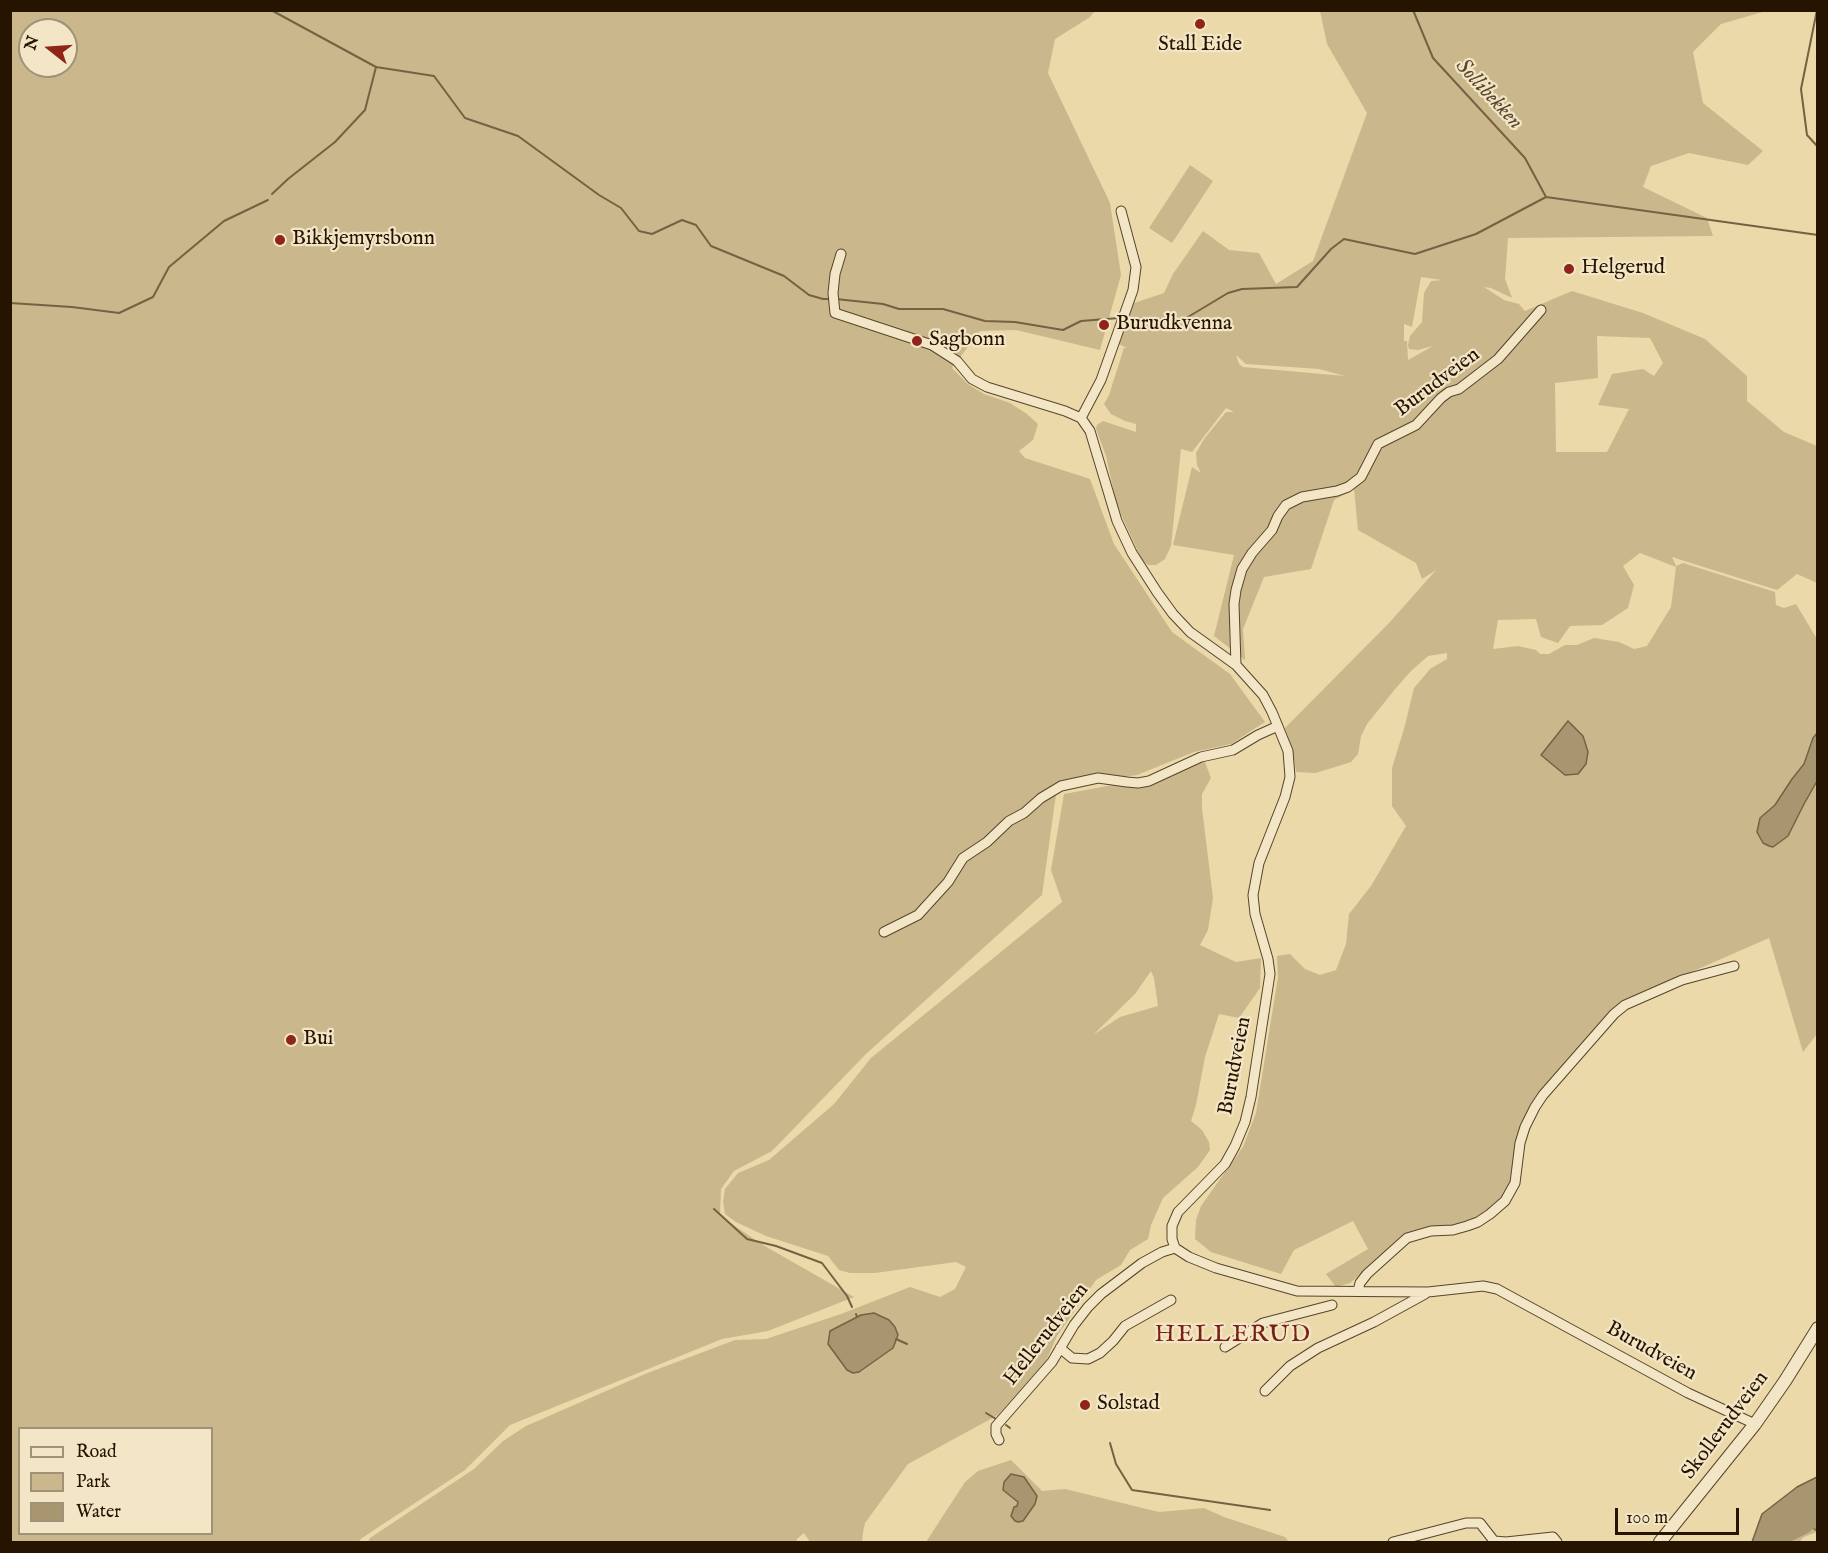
<!DOCTYPE html>
<html>
<head>
<meta charset="utf-8">
<style>
  body { margin:0 }
  #map { position:relative; width:1828px; height:1553px; overflow:hidden; background:#ebd9a9; font-family:"IM FELL English",serif }
  canvas { display:block }
  .frame { position:absolute; inset:0; border:12px solid #261300; pointer-events:none }
  .legend { position:absolute; left:18px; top:1427px; width:195px; height:108px; box-sizing:border-box; background:#f2e6c7; border:2px solid #a09277; margin:0; padding:8px 10px; list-style:none; font-size:18px; color:#261300 }
  .legend li { display:flex; align-items:center; gap:12px; height:30px }
  .legend b { width:30px; border:2px solid #a09277 }
  .north { position:absolute; left:18px; top:18px; width:60px; height:60px; box-sizing:border-box; background:#f2e6c7; border:2px solid #a09277; border-radius:50%; rotate:287deg; font-size:16px; font-weight:700; line-height:24px; text-align:center; color:#261300 }
  .north::after { content:''; display:block; margin:auto; width:21px; height:27px; background:#8f2418; clip-path:polygon(50% 0,100% 100%,50% 72%,0 100%) }
  .scale { position:absolute; left:1615px; top:1508px; width:124px; height:27px; box-sizing:border-box; border:3px solid #261300; border-top:0; padding-left:8px; font-size:18px; line-height:21px; white-space:nowrap; color:#261300; -webkit-text-stroke:4px #f2e6c7; paint-order:stroke }
</style>
</head>
<body>
<div id="map">
<canvas width="1828" height="1553"></canvas>
<div class="frame"></div>
<ul class="legend">
<li><b style="height:8px;background:#f2e6c7"></b>Road</li>
<li><b style="height:16px;background:#cab78c"></b>Park</li>
<li><b style="height:16px;background:#a89670"></b>Water</li>
</ul>
<div class="north">N</div>
<div class="scale">100 m</div>
</div>
<script>
const g = document.querySelector('canvas').getContext('2d');
g.lineJoin = 'round';
function fillPath(path, color) {
  g.fillStyle = color;
  g.fill(path, 'evenodd');
}
function shape(rows) {
  const path = new Path2D();
  for (const r of rows) {
    path.moveTo(r[0], r[1]);
    for (let i = 2; i < r.length; i += 2) path.lineTo(r[i], r[i + 1]);
  }
  return path;
}
function trace(path, color, width, dash) {
  g.strokeStyle = color;
  g.lineWidth = width;
  g.lineCap = dash ? 'butt' : 'round';
  g.setLineDash(dash || []);
  g.stroke(path);
}
function drawText(font, color, halo, rows, align = 'center') {
  g.font = font + ' "IM FELL English",serif';
  g.lineWidth = 4.5;
  g.setLineDash([]);
  g.textBaseline = 'middle';
  g.strokeStyle = halo;
  g.fillStyle = color;
  for (const [text, x, y, turn = 0] of rows) {
    g.save();
    g.translate(x, y);
    g.rotate((+turn || 0) * Math.PI / 180);
    g.textAlign = isNaN(turn) ? turn : align;
    if (halo) g.strokeText(text, 0, 0);
    g.fillText(text, 0, 0);
    g.restore();
  }
}
fillPath(shape([
  [11,11,1095,11,1090,17,1055,39,1048,73,1110,203,1121,275,1100,350,1016,330,980,331,952,368,968,384,984,394,1010,403,1027,414,1038,424,1033,440,1019,451,1025,458,1090,479,1114,544,1172,632,1230,674,1265,722,1231,744,1194,752,1137,775,1057,787,1042,895,866,1054,772,1151,734,1171,721,1189,720,1216,763,1245,854,1297,768,1331,722,1339,510,1425,465,1470,362,1538,358,1542,11,1542],
  [30,30,66,30,66,66,30,66],
  [20,1428,212,1428,212,1534,20,1534],
  [1320,11,1766,11,1721,24,1693,52,1703,103,1763,151,1748,165,1689,153,1651,166,1643,187,1707,218,1713,236,1508,238,1505,279,1512,298,1491,288,1484,287,1504,300,1519,304,1525,311,1572,291,1643,313,1705,339,1747,376,1747,401,1784,432,1817,446,1817,583,1797,574,1777,590,1672,557,1676,566,1683,563,1775,592,1776,605,1784,608,1796,604,1817,639,1817,733,1813,738,1804,764,1792,779,1775,805,1760,818,1773,847,1788,836,1804,804,1817,781,1817,1034,1803,1052,1769,938,1689,973,1613,1011,1551,1079,1529,1109,1522,1125,1511,1184,1502,1201,1478,1222,1413,1231,1350,1283,1336,1287,1326,1274,1368,1249,1353,1221,1294,1250,1281,1274,1211,1252,1195,1239,1196,1220,1201,1206,1243,1147,1256,1113,1278,977,1277,956,1290,954,1305,969,1320,975,1336,970,1346,944,1349,914,1371,886,1406,826,1392,806,1392,768,1404,729,1414,688,1430,669,1447,659,1447,653,1428,656,1411,671,1396,688,1367,724,1361,736,1358,754,1351,762,1316,773,1296,772,1293,752,1285,728,1390,622,1436,570,1422,579,1416,563,1358,530,1354,489,1334,500,1311,569,1264,577,1243,629,1245,660,1214,636,1234,555,1173,545,1192,467,1201,473,1197,465,1196,453,1204,439,1226,412,1234,412,1226,408,1192,452,1181,449,1171,546,1165,559,1156,565,1148,565,1142,560,1124,521,1116,502,1106,456,1096,429,1097,425,1103,421,1136,432,1136,424,1125,421,1111,414,1104,404,1109,395,1124,348,1127,348,1119,344,1134,303,1164,293,1173,274,1203,231,1229,250,1259,253,1276,284,1313,261,1367,113,1327,44],
  [1421,277,1442,280,1431,281,1424,293,1422,322,1410,336,1408,345,1409,349,1418,350,1433,346,1408,360,1407,341,1404,341,1404,324,1412,327],
  [1597,336,1650,338,1663,363,1654,376,1643,369,1612,374,1598,405,1629,409,1607,452,1556,452,1555,383,1598,378],
  [1236,355,1246,364,1319,369,1345,376,1243,367,1239,364],
  [1640,553,1676,567,1671,607,1647,646,1634,649,1619,642,1594,638,1577,645,1565,645,1549,654,1540,654,1536,650,1518,646,1493,649,1498,620,1536,619,1541,637,1558,643,1570,626,1602,625,1628,608,1634,585,1623,566],
  [1190,165,1213,181,1172,243,1149,228],
  [1203,757,1211,778,1202,794,1202,808,1213,898,1208,930,1200,945,1236,962,1261,958,1260,988,1239,1018,1219,1014,1205,1057,1196,1105,1191,1121,1202,1130,1209,1142,1210,1150,1198,1167,1163,1198,1151,1225,1148,1239,1130,1250,1121,1265,1096,1280,1057,1336,1046,1361,998,1415,908,1464,865,1523,863,1532,862,1542,810,1542,804,1533,797,1539,797,1542,368,1542,370,1538,474,1469,503,1441,526,1426,645,1374,735,1340,766,1339,841,1314,910,1287,940,1297,955,1289,966,1267,956,1262,875,1273,850,1273,839,1270,828,1256,766,1236,736,1222,725,1214,723,1202,725,1189,738,1173,769,1160,834,1104,871,1058,1062,902,1051,870,1064,794,1113,785,1140,788,1176,773],
  [1151,971,1154,978,1158,1006,1120,1017,1093,1035,1135,994],
  [1011,1460,1042,1491,1065,1489,1159,1512,1204,1508,1224,1517,1285,1537,1289,1542,926,1542,965,1482,978,1471],
  [1817,1489,1817,1532,1804,1537,1799,1542,1764,1542]
]), '#cab78c');
const water = shape([
  [1568,721,1583,736,1588,752,1586,764,1578,774,1565,775,1541,755,1568,721],
  [1817,733,1817,781,1804,804,1788,836,1773,847,1769,846,1763,843,1757,832,1760,818,1775,805,1792,779,1804,764,1813,738,1817,733],
  [874,1313,889,1320,895,1327,898,1335,893,1348,859,1372,853,1373,847,1370,828,1344,830,1331,861,1315,874,1313],
  [1011,1474,1024,1477,1037,1496,1035,1504,1023,1521,1018,1522,1015,1521,1011,1516,1014,1507,1017,1506,1018,1502,1003,1490,1004,1482,1011,1474],
  [1817,1477,1817,1531,1803,1521,1774,1542,1752,1542,1762,1514,1797,1487,1817,1477]
]);
fillPath(water, '#a89670');
trace(water, '#746243', 1.5);
trace(shape([
  [271,10,376,67,434,76,465,118,518,136,599,195,621,208,639,231,652,234,682,220,696,225,711,246,784,276,809,295,823,299,831,299],
  [1413,10,1433,58,1525,158,1546,197],
  [1817,10,1801,89,1807,135,1818,147],
  [272,194,288,179,335,142,365,110,376,67],
  [836,299,883,304,899,309,943,309,985,321,1015,322,1063,330,1081,321,1119,318],
  [10,303,72,307,119,313,153,297,169,267,224,221,268,200],
  [1125,318,1183,320,1228,293,1242,289,1297,287,1331,249,1344,239,1415,254,1476,234,1546,197,1818,235],
  [714,1209,747,1239,776,1246,822,1263,847,1296,852,1307],
  [856,1314,857,1317],
  [896,1339,907,1344],
  [986,1413,996,1419],
  [1006,1425,1010,1428],
  [1110,1443,1116,1464,1132,1490,1270,1510]
]), '#746243', 2);
trace(shape([
  [1779,1542,1781,1538,1805,1526,1818,1515]
]), '#a89670', 15);
const minor = shape([
  [841,254,835,274,833,293,835,313,932,345,957,361,972,379,987,387,1065,411,1081,418,1090,431,1117,521,1132,553,1157,592,1173,614,1190,632,1236,665,1263,695,1272,712,1288,751,1290,777,1285,797,1259,863,1253,895,1255,914,1268,959,1270,974,1251,1097,1245,1122,1235,1146,1225,1164,1178,1212,1172,1226,1172,1239,1175,1248,1189,1257,1216,1268,1297,1291,1428,1292,1483,1286,1497,1289,1688,1393,1755,1424],
  [1081,418,1101,380,1133,290,1136,267,1121,211],
  [1236,665,1234,604,1236,590,1242,569,1252,553,1272,530,1278,516,1286,505,1302,497,1337,491,1348,487,1361,477,1378,444,1416,425,1441,398,1449,392,1459,389,1498,359,1541,310],
  [884,932,918,915,948,882,963,858,987,842,1009,821,1024,813,1041,798,1061,786,1098,778,1127,782,1138,783,1149,781,1201,757,1233,750,1258,735,1278,726],
  [1358,1291,1360,1283,1367,1274,1407,1238,1431,1231,1453,1230,1467,1226,1478,1222,1490,1214,1505,1201,1515,1183,1520,1143,1525,1127,1535,1107,1543,1095,1614,1014,1625,1005,1682,980,1734,966],
  [1225,1347,1263,1323,1332,1305],
  [1060,1348,1072,1358,1088,1359,1100,1353,1113,1341,1125,1326,1171,1300],
  [1265,1391,1290,1366,1318,1348,1374,1322,1425,1294],
  [999,1440,996,1434,996,1426,1052,1362,1074,1325,1088,1307,1101,1294,1142,1263,1162,1252,1175,1248],
  [1393,1542,1466,1523,1480,1523,1494,1541,1506,1542,1553,1537,1557,1542]
]);
const tertiary = shape([
  [1660,1542,1755,1424,1785,1381,1818,1328]
]);
trace(minor, '#57442a', 11);
trace(tertiary, '#57442a', 14);
trace(minor, '#f2e6c7', 9);
trace(tertiary, '#f2e6c7', 12);
for (const [x, y, r, color] of [
  [1200,24,6,"#8f2418"],
  [280,240,6,"#8f2418"],
  [1569,269,6,"#8f2418"],
  [1104,325,6,"#8f2418"],
  [917,341,6,"#8f2418"],
  [291,1040,6,"#8f2418"],
  [1085,1405,6,"#8f2418"]
]) {
  const dot = new Path2D();
  dot.arc(x, y, r, 0, 2 * Math.PI);
  g.fillStyle = color;
  g.fill(dot);
  trace(dot, '#f2e6c7', 2);
}
drawText('21px', '#261300', '#f2e6c7', [
  ["Stall Eide",1200,46,"center"],
  ["Bikkjemyrsbonn",292,240],
  ["Helgerud",1581,269],
  ["Burudkvenna",1116,325],
  ["Sagbonn",929,341],
  ["Bui",303,1040],
  ["Solstad",1097,1405]
], 'left');
drawText('21px', '#261300', '#f2e6c7', [
  ["Burudveien",1438,383,-37],
  ["Burudveien",1236,1066,-79],
  ["Hellerudveien",1047,1335,-52],
  ["Burudveien",1651,1352,29],
  ["Skollerudveien",1726,1426,-53]
]);
drawText('italic 22px', '#5a472d', '#f2e6c7', [
  ["Sollibekken",1488,95,47]
]);
g.letterSpacing = '1.5px';
drawText('24px', '#7a1f14', '#f2e6c7', [
  ["HELLERUD",1233,1336]
]);
g.letterSpacing = '0px';
</script>
</body>
</html>
